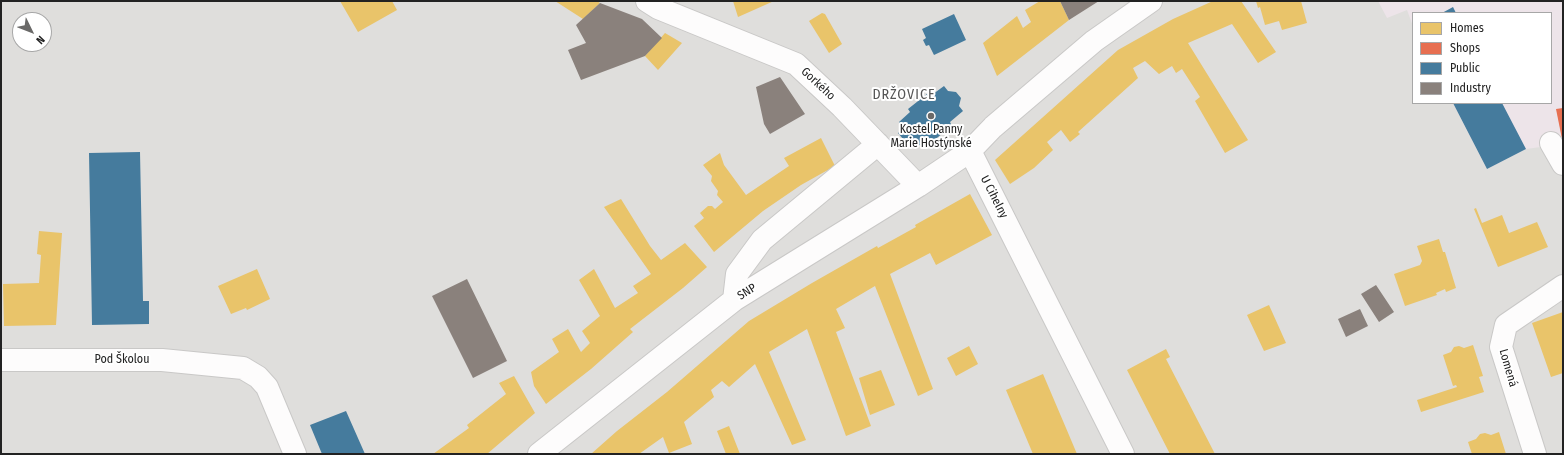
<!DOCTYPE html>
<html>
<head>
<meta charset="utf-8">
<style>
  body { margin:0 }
  #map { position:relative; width:1564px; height:455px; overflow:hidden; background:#f0eeeb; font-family:"Fira Sans Condensed",sans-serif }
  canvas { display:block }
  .frame { position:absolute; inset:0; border:2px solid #222; pointer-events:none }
  .legend { position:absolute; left:1412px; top:12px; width:140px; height:92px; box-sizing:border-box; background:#fff; border:1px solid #a7a7a7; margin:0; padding:5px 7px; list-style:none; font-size:12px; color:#222 }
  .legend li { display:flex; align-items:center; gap:8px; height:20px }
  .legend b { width:20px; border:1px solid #a7a7a7 }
  .north { position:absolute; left:12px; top:12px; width:40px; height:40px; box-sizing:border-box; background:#fff; border:1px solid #a7a7a7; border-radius:50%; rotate:133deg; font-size:11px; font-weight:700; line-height:16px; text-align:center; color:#222 }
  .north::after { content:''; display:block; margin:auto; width:14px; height:18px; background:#6a6968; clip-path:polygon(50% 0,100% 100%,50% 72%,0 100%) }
</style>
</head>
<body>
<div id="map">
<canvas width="1564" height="455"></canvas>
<div class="frame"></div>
<ul class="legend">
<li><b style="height:11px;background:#e9c46a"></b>Homes</li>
<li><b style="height:11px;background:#e76f51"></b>Shops</li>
<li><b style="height:11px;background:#457b9d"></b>Public</li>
<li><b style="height:11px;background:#8a817c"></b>Industry</li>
</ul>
<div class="north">N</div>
</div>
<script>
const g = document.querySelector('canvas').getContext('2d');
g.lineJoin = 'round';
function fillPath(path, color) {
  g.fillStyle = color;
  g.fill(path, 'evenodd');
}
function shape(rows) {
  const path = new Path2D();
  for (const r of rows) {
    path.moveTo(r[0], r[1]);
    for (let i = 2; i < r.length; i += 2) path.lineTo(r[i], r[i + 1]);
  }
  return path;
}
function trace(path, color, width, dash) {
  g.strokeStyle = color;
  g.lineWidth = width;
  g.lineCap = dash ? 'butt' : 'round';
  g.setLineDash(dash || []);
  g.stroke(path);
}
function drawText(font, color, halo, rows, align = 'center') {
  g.font = font + ' "Fira Sans Condensed",sans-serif';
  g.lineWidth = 4;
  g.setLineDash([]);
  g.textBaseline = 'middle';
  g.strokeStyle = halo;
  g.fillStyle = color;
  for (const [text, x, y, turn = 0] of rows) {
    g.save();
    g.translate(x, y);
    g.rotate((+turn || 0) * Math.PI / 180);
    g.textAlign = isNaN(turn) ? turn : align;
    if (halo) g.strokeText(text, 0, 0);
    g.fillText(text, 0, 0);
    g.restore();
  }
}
fillPath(shape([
  [1,1,1563,1,1563,454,1,454],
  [1413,13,1551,13,1551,103,1413,103],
  [20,20,44,20,44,44,20,44]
]), '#dfdedc');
fillPath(shape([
  [1378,1,1563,1,1563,144,1526,149,1487,169,1453,103,1551,103,1551,13,1413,13,1413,26,1407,10,1387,18]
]), '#ede4e9');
fillPath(shape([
  [340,1,392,1,397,10,358,32],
  [555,1,597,1,600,3,583,19],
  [733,1,774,1,738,17],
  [1040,1,1060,1,1069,20,997,76,983,43,1017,16,1023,28,1031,22,1025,10],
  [1213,1,1241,1,1276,52,1258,63,1232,24,1188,43,1248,140,1225,153,1195,101,1200,97,1182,69,1176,73,1172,66,1159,74,1145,61,1133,68,1138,78,1078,132,1080,134,1070,142,1061,130,1047,142,1053,150,1034,168,1010,184,995,160,1118,50,1173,19],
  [1256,1,1301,1,1307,23,1282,30,1279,21,1265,25,1260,7,1258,8],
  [822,13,825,14,842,44,829,53,809,21],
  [665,33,682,43,658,70,645,56],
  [821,138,835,166,801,185,763,211,714,252,694,226,704,218,700,213,708,206,712,206,715,209,723,202,717,195,718,191,711,181,712,176,703,165,720,153,724,165,746,195,789,166,784,158],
  [970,194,992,235,936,265,930,253,890,274,933,389,918,396,875,286,836,309,845,328,836,332,871,426,846,436,807,329,769,352,806,440,792,445,755,364,729,387,722,381,711,390,714,397,684,422,692,444,669,453,663,437,639,454,591,454,617,431,667,392,749,321,812,283,877,246,878,248,916,227,915,225],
  [621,199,650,246,661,260,685,243,707,267,683,288,630,329,633,332,591,369,546,404,534,386,531,372,559,352,552,339,568,329,581,352,590,343,582,331,600,316,579,280,594,269,615,308,638,293,633,286,651,274,604,207],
  [1476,208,1482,223,1502,215,1509,233,1537,222,1548,247,1498,267,1474,209],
  [39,231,62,233,56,325,4,326,3,284,39,283,41,255,37,254],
  [1439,239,1443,252,1445,252,1456,288,1446,292,1445,289,1436,293,1437,295,1405,306,1394,274,1420,265,1422,261,1417,246],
  [257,269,270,299,247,310,246,308,231,314,218,286],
  [1269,305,1286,343,1264,351,1247,315],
  [1563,312,1563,373,1551,377,1532,323],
  [1473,345,1483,376,1479,377,1484,392,1421,412,1417,400,1457,387,1456,385,1453,386,1443,355,1451,352,1454,347,1459,346,1464,348],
  [969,346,978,364,956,376,947,358],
  [1166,349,1170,357,1166,359,1215,454,1170,454,1127,370],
  [881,370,895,405,870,415,859,378],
  [1043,374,1066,428,1077,454,1033,454,1006,390],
  [514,376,535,413,487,454,433,454,469,428,467,425,506,394,499,383],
  [729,426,740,454,726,454,717,431],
  [1499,432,1506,454,1472,454,1468,442,1476,439,1480,434,1485,433,1491,435]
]), '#e9c46a');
fillPath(shape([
  [1563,108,1563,138,1562,139,1556,109]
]), '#e76f51');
fillPath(shape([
  [1453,7,1456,13,1442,13],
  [954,14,966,40,934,55,929,45,926,46,923,40,926,38,922,29],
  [944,86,948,91,956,92,961,98,959,106,963,111,950,122,952,126,933,141,930,138,918,146,914,146,911,142,908,145,898,133,902,130,899,126,899,122,910,112,908,109,927,94,929,97],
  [1453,103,1502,103,1526,149,1487,169],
  [140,152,143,301,149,301,149,324,92,325,89,153],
  [346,411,365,454,322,454,310,425]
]), '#457b9d');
fillPath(shape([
  [1060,1,1099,1,1069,20],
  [600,3,642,19,662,38,645,56,581,80,568,50,586,43,576,25],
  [780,77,805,114,770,134,764,124,756,87],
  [467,279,507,361,473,378,432,296],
  [1376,285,1394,312,1379,322,1361,294],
  [1360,309,1368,326,1346,337,1338,319]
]), '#8a817c');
const minor = shape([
  [647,1,658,8,796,64,842,107,918,186],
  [1551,143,1563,164],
  [970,151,1123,454],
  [734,300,737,274,762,240,878,144],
  [1,360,162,360,243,368,258,377,267,387,295,454],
  [539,454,734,300,918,186,970,151,993,127,1094,41,1151,1],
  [1535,454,1501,347,1506,325,1563,286]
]);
trace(minor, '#c9c8c7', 24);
trace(minor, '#fdfcfc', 22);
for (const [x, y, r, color] of [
  [931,116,4,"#6a6968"]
]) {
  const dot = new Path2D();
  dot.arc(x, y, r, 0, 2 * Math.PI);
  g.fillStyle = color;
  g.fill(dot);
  trace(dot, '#fff', 1.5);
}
drawText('12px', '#222', '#fff', [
  ["Gorkého",818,84,43],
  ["U Cihelny",994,197,63],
  ["SNP",747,292,-32],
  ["Pod Školou",122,360],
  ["Lomená",1508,368,74]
]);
drawText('12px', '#222', '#fff', [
  ["Kostel Panny",931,130],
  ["Marie Hostýnské",931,144]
]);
g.letterSpacing = '1px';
drawText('14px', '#555', '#fff', [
  ["DRŽOVICE",904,95]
]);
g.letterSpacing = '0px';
</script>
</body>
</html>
